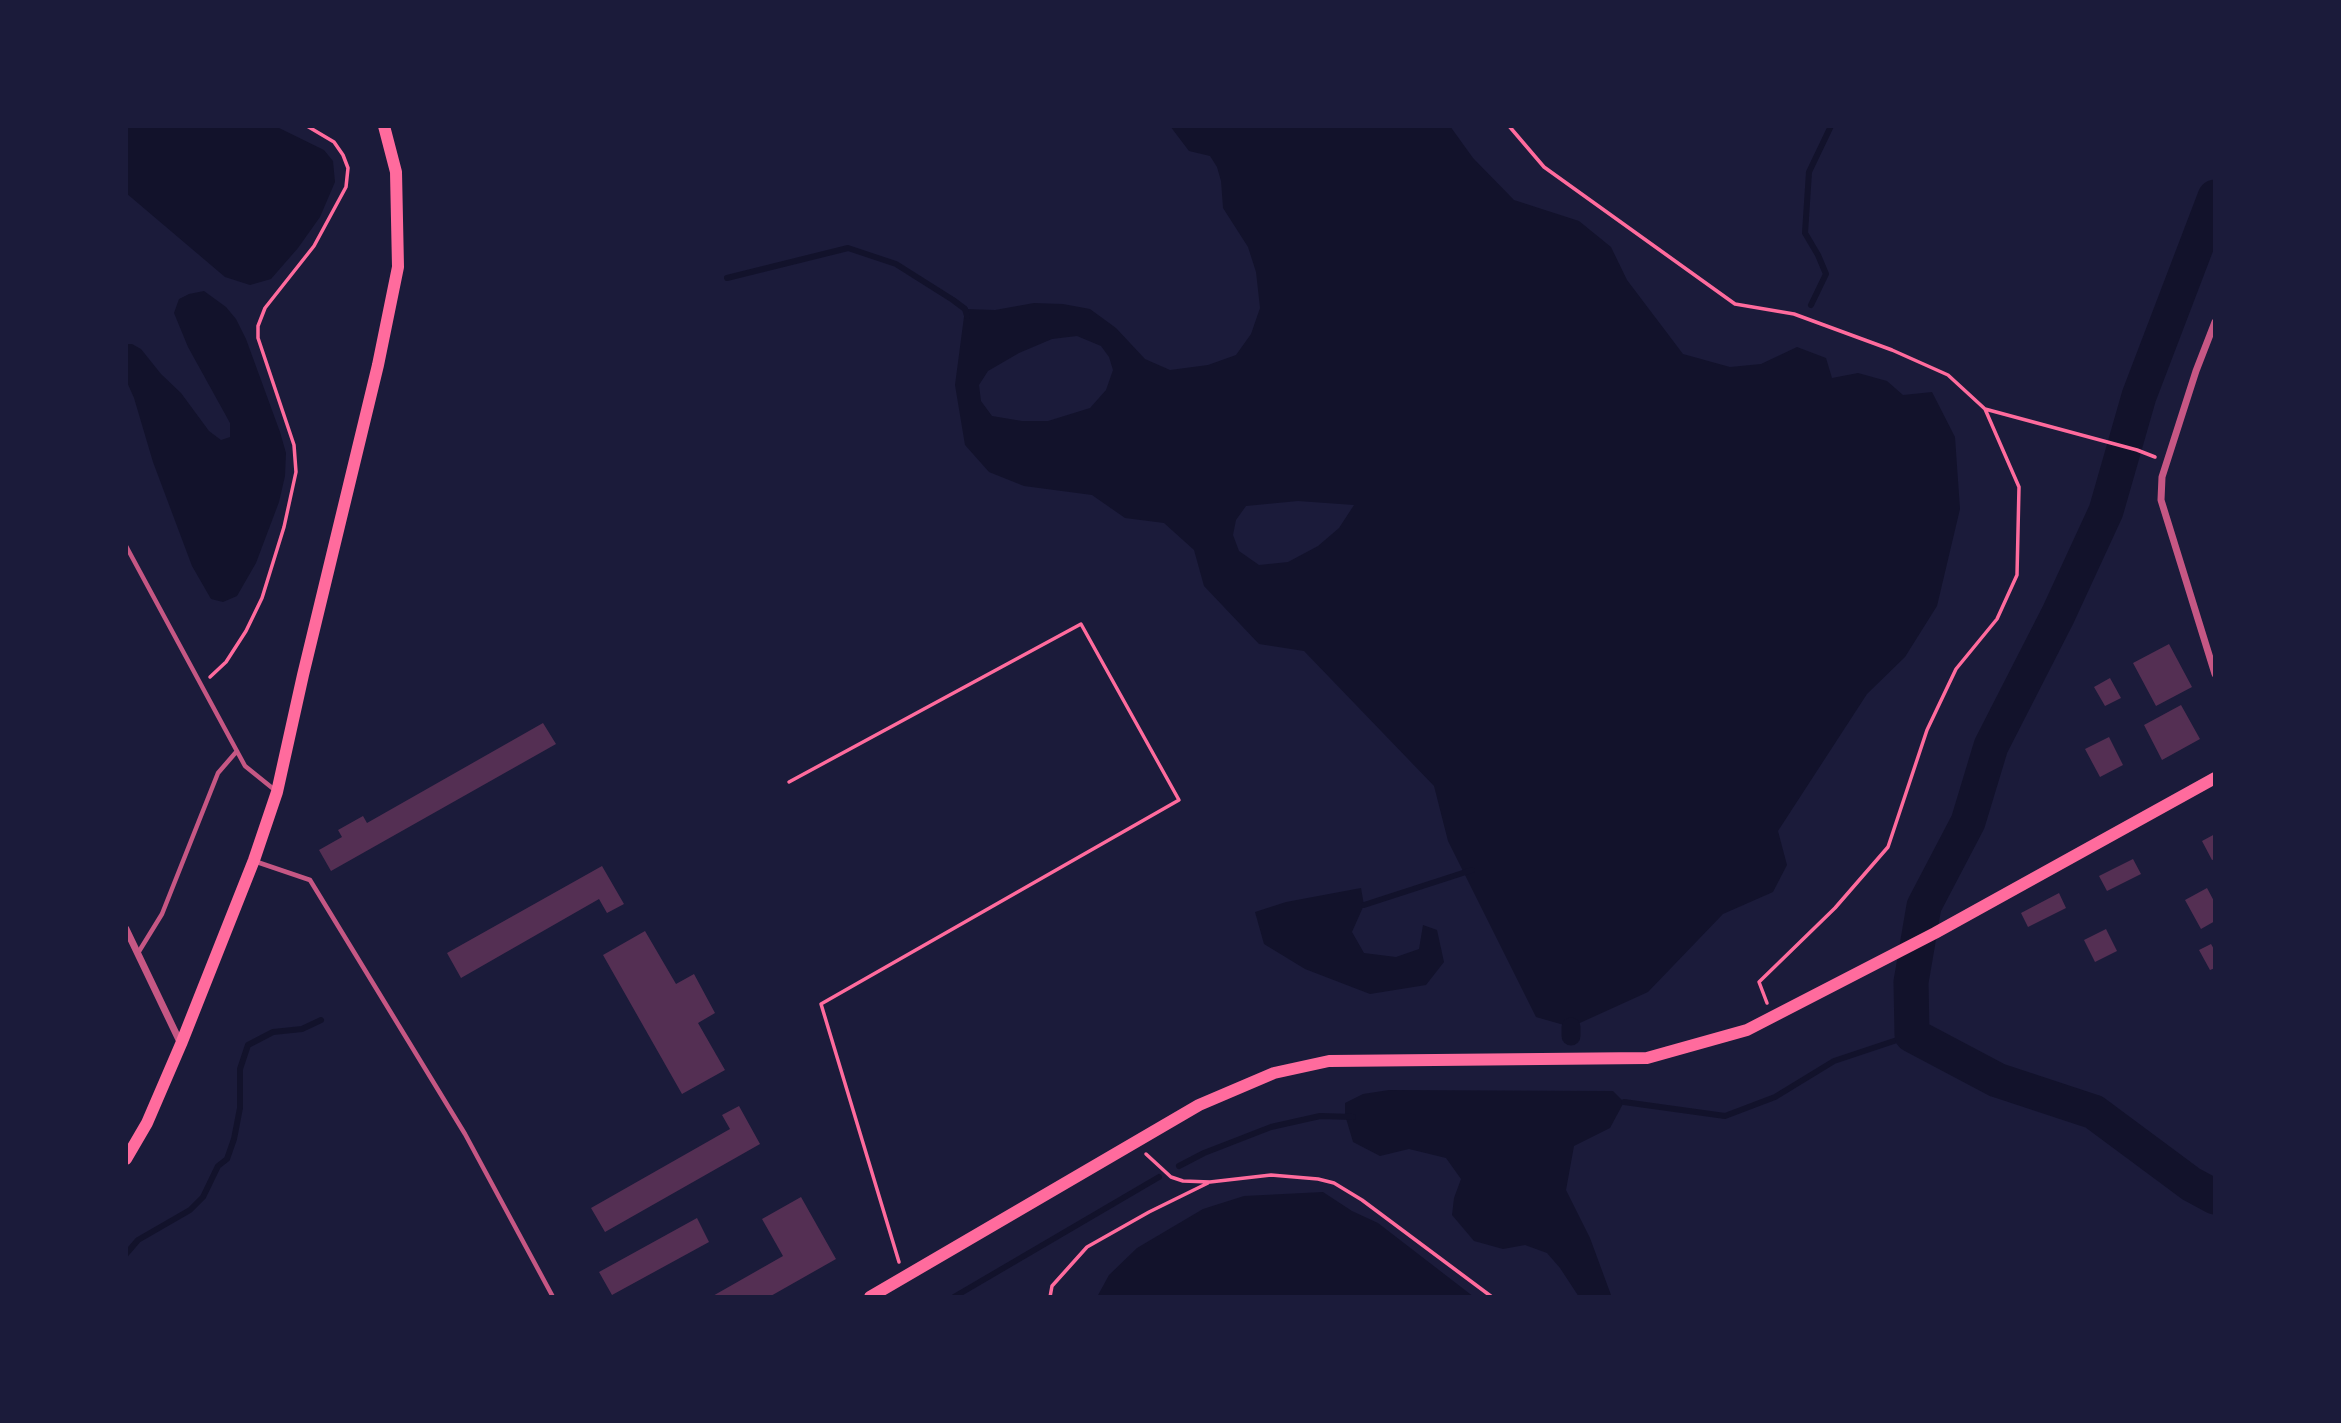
<!DOCTYPE html>
<html>
<head>
<meta charset="utf-8">
<style>
  body { margin:0 }
  #map { position:relative; width:2341px; height:1423px; overflow:hidden; background:#1b1b3a; font-family:"Noto Sans",sans-serif }
  canvas { display:block }
  .frame { position:absolute; inset:0; border:128px solid #1b1b3a; pointer-events:none }
</style>
</head>
<body>
<div id="map">
<canvas width="2341" height="1423"></canvas>
<div class="frame"></div>
</div>
<script>
const g = document.querySelector('canvas').getContext('2d');
g.lineJoin = 'round';
function fillPath(path, color) {
  g.fillStyle = color;
  g.fill(path, 'evenodd');
}
function shape(rows) {
  const path = new Path2D();
  for (const r of rows) {
    path.moveTo(r[0], r[1]);
    for (let i = 2; i < r.length; i += 2) path.lineTo(r[i], r[i + 1]);
  }
  return path;
}
function trace(path, color, width, dash) {
  g.strokeStyle = color;
  g.lineWidth = width;
  g.lineCap = dash ? 'butt' : 'round';
  g.setLineDash(dash || []);
  g.stroke(path);
}
fillPath(shape([
  [126,126,275,126,324,150,333,161,335,182,320,217,298,248,271,279,250,285,225,277,126,193],
  [1170,126,1450,126,1473,158,1514,200,1579,221,1611,247,1627,280,1683,354,1730,367,1761,364,1797,347,1826,358,1832,378,1858,373,1887,381,1903,395,1932,392,1955,437,1960,509,1937,606,1905,657,1867,694,1778,831,1787,865,1773,892,1723,914,1648,992,1571,1027,1536,1017,1448,841,1434,786,1304,651,1259,644,1204,586,1194,550,1164,523,1125,518,1092,495,1024,486,989,472,965,445,955,385,965,309,995,310,1034,303,1063,304,1090,309,1116,328,1145,359,1170,370,1208,365,1236,355,1251,334,1260,308,1256,272,1248,247,1223,208,1221,181,1217,167,1210,156,1189,151],
  [1077,336,1101,346,1109,357,1113,370,1106,390,1090,408,1048,421,1022,421,992,416,981,401,979,385,988,371,1019,353,1052,339],
  [1298,501,1354,505,1339,528,1318,546,1288,562,1259,565,1239,551,1233,535,1236,520,1246,506],
  [204,291,226,307,236,319,246,339,280,432,286,453,285,476,279,502,256,563,237,596,223,602,211,599,192,566,153,462,134,398,126,380,126,344,132,344,141,349,161,374,181,393,209,431,221,440,230,437,230,423,188,347,174,313,179,299,189,294],
  [1361,888,1364,905,1352,932,1364,953,1396,957,1419,949,1423,925,1437,930,1444,962,1426,985,1370,994,1305,969,1264,944,1255,912,1286,902],
  [1389,1090,1613,1091,1624,1102,1610,1128,1574,1146,1566,1190,1590,1238,1611,1295,1579,1297,1560,1268,1547,1253,1525,1245,1503,1249,1474,1241,1452,1215,1454,1198,1461,1179,1446,1158,1409,1149,1380,1156,1353,1142,1345,1115,1345,1103,1363,1094],
  [1323,1192,1352,1211,1378,1223,1474,1297,1097,1297,1109,1275,1137,1248,1203,1209,1244,1196]
]), '#12122b');
trace(shape([
  [727,278,848,248,896,264,953,300,965,309,967,316],
  [1811,305,1826,274,1818,255,1805,233,1809,172,1831,126],
  [1364,905,1472,870],
  [1624,1102,1725,1116,1775,1097,1834,1061,1912,1035],
  [1179,1166,1204,1153,1271,1127,1320,1116,1353,1117],
  [126,1254,138,1240,190,1210,203,1197,218,1166,227,1159,234,1139,240,1108,240,1069,248,1045,273,1032,302,1029,321,1020],
  [954,1297,1159,1177]
]), '#12122b', 6);
trace(shape([
  [1571,1027,1571,1036]
]), '#12122b', 19);
trace(shape([
  [2215,197,2139,396,2106,511,2058,615,1991,746,1968,822,1924,906,1911,982,1912,1035,1997,1080,2094,1112,2191,1184,2215,1197]
]), '#12122b', 35);
fillPath(shape([
  [2169,644,2192,687,2156,706,2133,663],
  [2110,678,2121,698,2105,706,2094,687],
  [2181,705,2200,739,2162,760,2144,725],
  [543,723,556,744,331,871,319,850,342,837,338,830,363,816,367,823],
  [2109,737,2123,765,2100,777,2085,749],
  [2215,834,2215,859,2212,860,2202,841],
  [2133,859,2141,874,2107,891,2099,876],
  [602,866,624,904,607,913,599,899,461,978,447,953],
  [2207,888,2215,903,2215,921,2201,929,2185,900],
  [2059,893,2066,908,2028,927,2021,913],
  [2106,929,2117,951,2095,962,2084,940],
  [645,931,676,984,694,974,715,1013,698,1023,725,1070,682,1094,603,955],
  [2211,944,2215,951,2215,968,2210,970,2199,950],
  [739,1106,760,1144,605,1232,591,1208,730,1129,722,1115],
  [801,1197,836,1259,769,1297,711,1297,783,1256,762,1219],
  [697,1218,709,1242,612,1295,599,1272]
]), '#542f53');
trace(shape([
  [1509,126,1544,167,1735,304,1794,314,1892,350,1948,375,1985,409,2019,487,2017,575,1997,619,1956,669,1927,730,1888,847,1835,908,1759,982,1767,1003],
  [1985,409,2137,450,2155,457],
  [210,677,226,662,246,631,262,598,284,527,296,472,294,445,258,338,258,326,265,308,314,246,346,187,348,168,343,155,334,142,307,126],
  [789,782,1081,624,1179,800,821,1004,899,1262],
  [1146,1154,1171,1177,1183,1181,1210,1182,1271,1175,1318,1179,1334,1183,1362,1200,1492,1297],
  [1050,1297,1052,1286,1087,1247,1149,1212,1208,1183]
]), '#ff6b9d', 3.5);
trace(shape([
  [126,546,245,766,276,791],
  [254,861,310,880,465,1134,553,1297],
  [138,953,162,914,218,773,237,751]
]), '#c65784', 4.5);
trace(shape([
  [2215,322,2196,371,2162,477,2161,500,2215,674],
  [126,929,181,1044]
]), '#c65784', 7);
trace(shape([
  [126,1159,147,1123,181,1044,254,860,277,792,303,675,378,365,398,267,396,172,384,126],
  [870,1297,1199,1105,1274,1073,1329,1061,1647,1058,1747,1030,1935,933,2215,778]
]), '#ff6b9d', 12);
</script>
</body>
</html>
